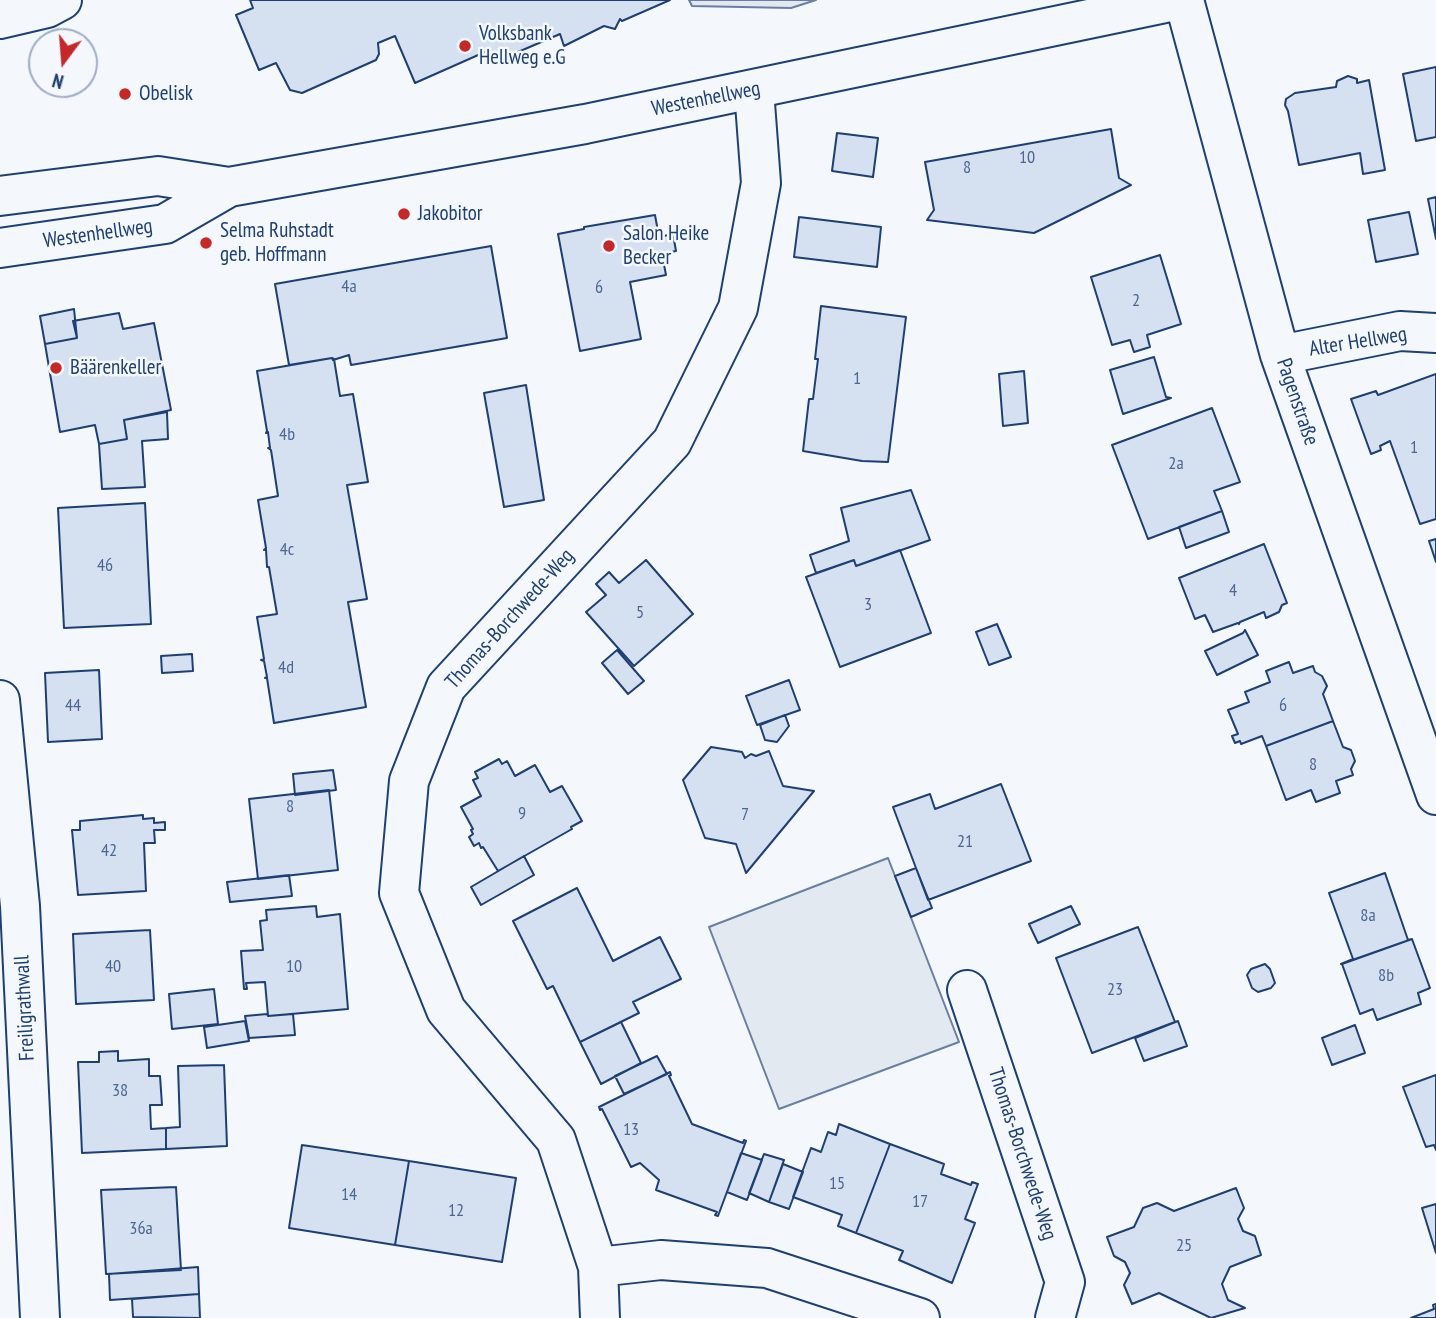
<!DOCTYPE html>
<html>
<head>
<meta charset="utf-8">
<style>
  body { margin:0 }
  #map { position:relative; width:1436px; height:1318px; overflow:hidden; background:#f4f7fb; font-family:"PT Sans Narrow",sans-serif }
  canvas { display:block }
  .north { position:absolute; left:28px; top:28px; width:70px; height:70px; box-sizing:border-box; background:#f4f7fb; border:2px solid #9eadc5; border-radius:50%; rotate:196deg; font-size:19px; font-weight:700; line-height:28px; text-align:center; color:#1d3f73 }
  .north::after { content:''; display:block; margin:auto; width:24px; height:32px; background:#c62828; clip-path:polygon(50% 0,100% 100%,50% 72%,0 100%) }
</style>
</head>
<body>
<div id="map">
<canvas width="1436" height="1318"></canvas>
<div class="north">N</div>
</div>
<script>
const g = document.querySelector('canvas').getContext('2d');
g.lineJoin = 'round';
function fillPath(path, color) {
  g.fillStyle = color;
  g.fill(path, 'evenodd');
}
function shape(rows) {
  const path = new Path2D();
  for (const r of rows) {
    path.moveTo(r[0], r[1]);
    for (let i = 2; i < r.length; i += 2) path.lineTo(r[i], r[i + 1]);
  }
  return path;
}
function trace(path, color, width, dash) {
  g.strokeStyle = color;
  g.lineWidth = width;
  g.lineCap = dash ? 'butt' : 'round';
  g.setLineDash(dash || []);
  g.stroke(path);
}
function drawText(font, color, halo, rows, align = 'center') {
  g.font = font + ' "PT Sans Narrow",sans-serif';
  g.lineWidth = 5;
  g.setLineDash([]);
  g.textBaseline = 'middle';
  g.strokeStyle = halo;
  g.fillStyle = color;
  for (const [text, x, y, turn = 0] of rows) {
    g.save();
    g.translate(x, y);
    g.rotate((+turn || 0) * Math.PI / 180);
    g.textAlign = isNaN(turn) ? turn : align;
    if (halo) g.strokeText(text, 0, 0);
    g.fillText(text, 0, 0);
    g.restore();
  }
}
const green = shape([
  [888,858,959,1042,779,1109,709,927,888,858]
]);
fillPath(green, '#e3e9f0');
trace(green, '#687fa3', 2);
const parking = shape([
  [689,0,816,0,791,8,692,6,689,0]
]);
fillPath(parking, '#e3e8f0');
trace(parking, '#687fa3', 2);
const building = shape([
  [250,0,670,0,622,21,620,19,615,29,604,26,564,46,560,34,490,64,485,52,415,83,395,36,378,43,379,54,376,60,302,93,290,90,276,63,259,70,236,15,253,8,250,0],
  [1436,67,1436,137,1416,141,1403,74,1436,67],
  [1348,76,1357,79,1357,83,1369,80,1385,170,1363,174,1360,153,1299,165,1288,111,1285,105,1286,99,1295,93,1336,87,1337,81,1348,76],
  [1111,129,1119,178,1131,185,1034,233,927,220,934,210,925,162,1111,129],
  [837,133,878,138,873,177,832,171,837,133],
  [1436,197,1436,239,1428,199,1436,197],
  [1409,212,1418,254,1376,262,1368,220,1409,212],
  [655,215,659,237,673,234,676,251,662,254,666,275,630,282,641,339,580,351,558,234,584,229,584,227,655,215],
  [799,217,881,227,877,267,794,257,799,217],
  [491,246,507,338,351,365,349,355,333,360,332,358,289,365,275,284,491,246],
  [1160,255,1181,324,1147,335,1150,347,1134,352,1130,340,1112,345,1091,277,1160,255],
  [821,306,906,317,888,462,862,461,803,451,809,399,813,399,818,359,815,359,821,306],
  [74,309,77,338,45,344,40,316,74,309],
  [119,313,123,329,154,323,171,410,124,420,127,439,99,444,95,425,60,432,45,344,77,338,73,321,119,313],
  [1154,357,1166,397,1171,398,1123,414,1110,370,1154,357],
  [332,358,334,359,340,396,353,394,368,482,347,485,367,599,348,602,366,707,274,723,267,678,265,678,267,677,264,661,261,660,264,659,257,617,277,614,269,567,267,567,266,549,264,550,266,548,258,500,278,496,271,450,268,448,270,448,268,432,266,433,267,431,257,371,332,358],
  [1024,371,1028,423,1003,426,999,374,1024,371],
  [1436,374,1436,519,1420,524,1390,441,1380,446,1381,450,1371,454,1351,399,1376,391,1378,395,1436,374],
  [526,385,544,500,504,507,484,393,526,385],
  [1212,408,1240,482,1214,491,1222,511,1148,539,1112,445,1212,408],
  [167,412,168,439,142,441,145,487,102,489,99,444,127,439,124,420,167,412],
  [911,490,930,540,856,566,854,560,816,573,810,555,849,541,841,508,911,490],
  [145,503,151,624,64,628,58,508,145,503],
  [1222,511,1229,532,1186,548,1179,527,1222,511],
  [1436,539,1436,562,1429,541,1436,539],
  [1264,544,1287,603,1282,605,1279,612,1266,618,1264,612,1240,622,1239,624,1238,623,1213,632,1205,615,1195,619,1179,578,1264,544],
  [900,550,931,633,840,667,806,577,854,560,856,566,900,550],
  [646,560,693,614,634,666,586,612,606,595,596,584,609,572,619,583,646,560],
  [997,624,1011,657,989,665,976,632,997,624],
  [1245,630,1258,655,1217,675,1205,651,1243,633,1245,630],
  [617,650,644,681,628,694,602,663,617,650],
  [192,654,193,671,162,673,161,656,192,654],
  [1289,662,1293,673,1313,666,1315,672,1322,676,1327,686,1323,694,1333,721,1266,746,1262,736,1241,744,1240,741,1235,743,1232,736,1238,734,1228,710,1249,702,1245,692,1270,682,1266,671,1289,662],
  [99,670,102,739,48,742,45,673,99,670],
  [789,680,800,710,757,725,746,696,789,680],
  [785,715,789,726,777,742,765,740,760,725,785,715],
  [1333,721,1343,747,1351,750,1355,761,1351,769,1353,775,1336,781,1340,793,1316,802,1311,790,1286,800,1266,746,1333,721],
  [711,747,742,752,745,758,751,754,756,756,769,751,783,786,814,791,746,873,736,844,705,838,683,780,711,747],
  [499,759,502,764,507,761,515,776,535,765,550,792,562,786,582,821,571,827,572,829,498,871,483,847,481,848,479,843,474,846,469,837,473,834,471,830,473,829,461,807,481,796,473,780,478,778,475,772,499,759],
  [333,770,336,790,295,795,293,774,333,770],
  [1001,784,1031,861,928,900,893,807,930,794,935,809,1001,784],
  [329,790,338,870,258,879,249,799,329,790],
  [143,815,143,819,154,818,154,823,165,822,165,830,154,830,155,843,144,843,146,891,78,895,72,830,80,830,80,821,143,815],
  [524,856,534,875,481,905,471,887,524,856],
  [916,868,932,908,911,917,895,876,916,868],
  [1385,873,1408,940,1412,939,1341,964,1353,959,1329,893,1385,873],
  [289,875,292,896,230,902,227,882,289,875],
  [577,888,613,961,660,937,681,979,633,1002,639,1013,580,1042,553,986,547,989,513,921,577,888],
  [316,906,317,917,340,914,348,1009,268,1016,265,982,246,983,247,989,244,989,241,951,263,950,260,921,267,920,266,910,316,906],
  [1071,906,1080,924,1038,943,1029,924,1071,906],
  [1138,927,1175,1022,1092,1053,1056,958,1138,927],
  [150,930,154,1000,76,1004,73,934,150,930],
  [1412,939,1430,988,1418,993,1421,1004,1377,1020,1373,1009,1360,1014,1342,964,1412,939],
  [1265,964,1270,969,1275,983,1271,988,1258,992,1252,988,1247,975,1251,969,1265,964],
  [214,989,218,1024,172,1029,169,994,214,989],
  [267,1014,268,1016,293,1014,295,1035,249,1038,245,1016,267,1014],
  [245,1021,249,1041,207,1048,204,1027,245,1021],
  [1178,1021,1187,1046,1144,1061,1135,1038,1178,1021],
  [621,1022,641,1063,601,1084,580,1042,621,1022],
  [1355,1025,1365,1053,1332,1065,1322,1038,1355,1025],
  [118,1051,118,1061,149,1059,149,1076,160,1076,162,1105,150,1105,151,1129,166,1128,166,1149,82,1153,78,1062,99,1062,99,1052,118,1051],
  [657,1056,667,1074,624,1094,615,1076,657,1056],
  [224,1065,227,1146,166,1149,166,1128,180,1127,178,1066,224,1065],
  [670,1072,671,1075,669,1076,692,1124,743,1143,744,1140,746,1141,718,1216,715,1215,717,1212,656,1190,659,1180,640,1163,631,1167,602,1109,600,1110,599,1107,670,1072],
  [1436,1075,1436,1150,1434,1145,1426,1147,1403,1087,1436,1075],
  [839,1124,890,1144,856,1233,838,1226,842,1215,793,1197,811,1148,821,1152,828,1132,836,1135,839,1124],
  [890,1144,944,1164,941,1174,971,1185,972,1182,978,1184,965,1219,975,1223,952,1283,899,1260,903,1251,856,1233,890,1144],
  [302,1145,409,1161,395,1245,289,1228,302,1145],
  [741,1153,762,1160,747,1200,727,1192,741,1153],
  [764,1154,784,1160,769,1202,749,1193,764,1154],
  [409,1161,516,1178,502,1262,395,1245,409,1161],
  [783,1164,803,1172,789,1209,769,1202,783,1164],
  [176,1187,181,1270,106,1274,101,1190,176,1187],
  [1236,1188,1244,1208,1238,1219,1243,1231,1255,1236,1261,1255,1230,1267,1222,1284,1228,1300,1245,1308,1211,1318,1159,1293,1132,1304,1124,1285,1130,1273,1125,1262,1114,1256,1107,1237,1134,1227,1143,1208,1157,1203,1174,1211,1236,1188],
  [1436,1204,1436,1253,1422,1208,1436,1204],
  [198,1267,199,1294,110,1300,109,1274,198,1267],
  [199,1294,200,1318,133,1317,132,1299,199,1294],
  [1436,1304,1436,1318,1411,1318,1434,1309,1433,1305,1436,1304]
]);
fillPath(building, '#d5e0f0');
trace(building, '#1d3f73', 2);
const minor = shape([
  [1184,0,1280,355,1436,795],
  [0,19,47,8,62,0],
  [1280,355,1400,331,1436,333],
  [967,990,1065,1282,1055,1318],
  [598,1267,661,1260,767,1268,920,1318],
  [600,1318,598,1267,556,1140,446,1010,399,893,409,781,446,687,672,442,738,308,761,183,754,90]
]);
const tertiary = shape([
  [0,196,158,176,229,187,585,124,1180,0],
  [0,248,165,224,229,187],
  [0,700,20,906,40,1318]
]);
trace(minor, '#1d3f73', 42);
trace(tertiary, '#1d3f73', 42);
trace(minor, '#f4f7fb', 38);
trace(tertiary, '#f4f7fb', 38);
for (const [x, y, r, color] of [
  [465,46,7,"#c62828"],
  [125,94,7,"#c62828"],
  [404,214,7,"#c62828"],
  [206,243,7,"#c62828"],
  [609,246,7,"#c62828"],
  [56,368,7,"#c62828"]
]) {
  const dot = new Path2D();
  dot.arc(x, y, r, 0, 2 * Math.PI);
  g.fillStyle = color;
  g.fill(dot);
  trace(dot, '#f4f7fb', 2.5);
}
drawText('18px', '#4b6792', null, [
  ["10",1027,158],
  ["8",967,168],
  ["4a",349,287],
  ["6",599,288],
  ["2",1136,301],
  ["1",857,379],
  ["4b",287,435],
  ["1",1414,448],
  ["2a",1176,464],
  ["4c",287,550],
  ["46",105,566],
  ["4",1233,591],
  ["3",868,605],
  ["5",640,613],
  ["4d",286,668],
  ["44",73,706],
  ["6",1283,706],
  ["8",1313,765],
  ["8",290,807],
  ["9",522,814],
  ["7",745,815],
  ["21",965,842],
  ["42",109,851],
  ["8a",1368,916],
  ["40",113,967],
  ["10",294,967],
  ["8b",1386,976],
  ["23",1115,990],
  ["38",120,1091],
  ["13",631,1130],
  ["15",837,1184],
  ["14",349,1195],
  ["17",920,1202],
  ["12",456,1211],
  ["36a",141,1229],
  ["25",1184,1246]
]);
drawText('21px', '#1d3f73', '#f4f7fb', [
  ["Volksbank",479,34],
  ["Hellweg e.G",479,58],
  ["Obelisk",139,94],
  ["Jakobitor",418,214],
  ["Selma Ruhstadt",220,231],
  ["geb. Hoffmann",220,255],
  ["Salon Heike",623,234],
  ["Becker",623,258],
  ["Bäärenkeller",70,368]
], 'left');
drawText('21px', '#1d3f73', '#f4f7fb', [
  ["Westenhellweg",706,99,-11],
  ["Westenhellweg",98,234,-8],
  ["Alter Hellweg",1358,342,-9],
  ["Pagenstraße",1297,402,71],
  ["Thomas-Borchwede-Weg",510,619,-48],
  ["Freiligrathwall",25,1008,-93],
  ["Thomas-Borchwede-Weg",1022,1154,72]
]);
</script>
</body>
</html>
